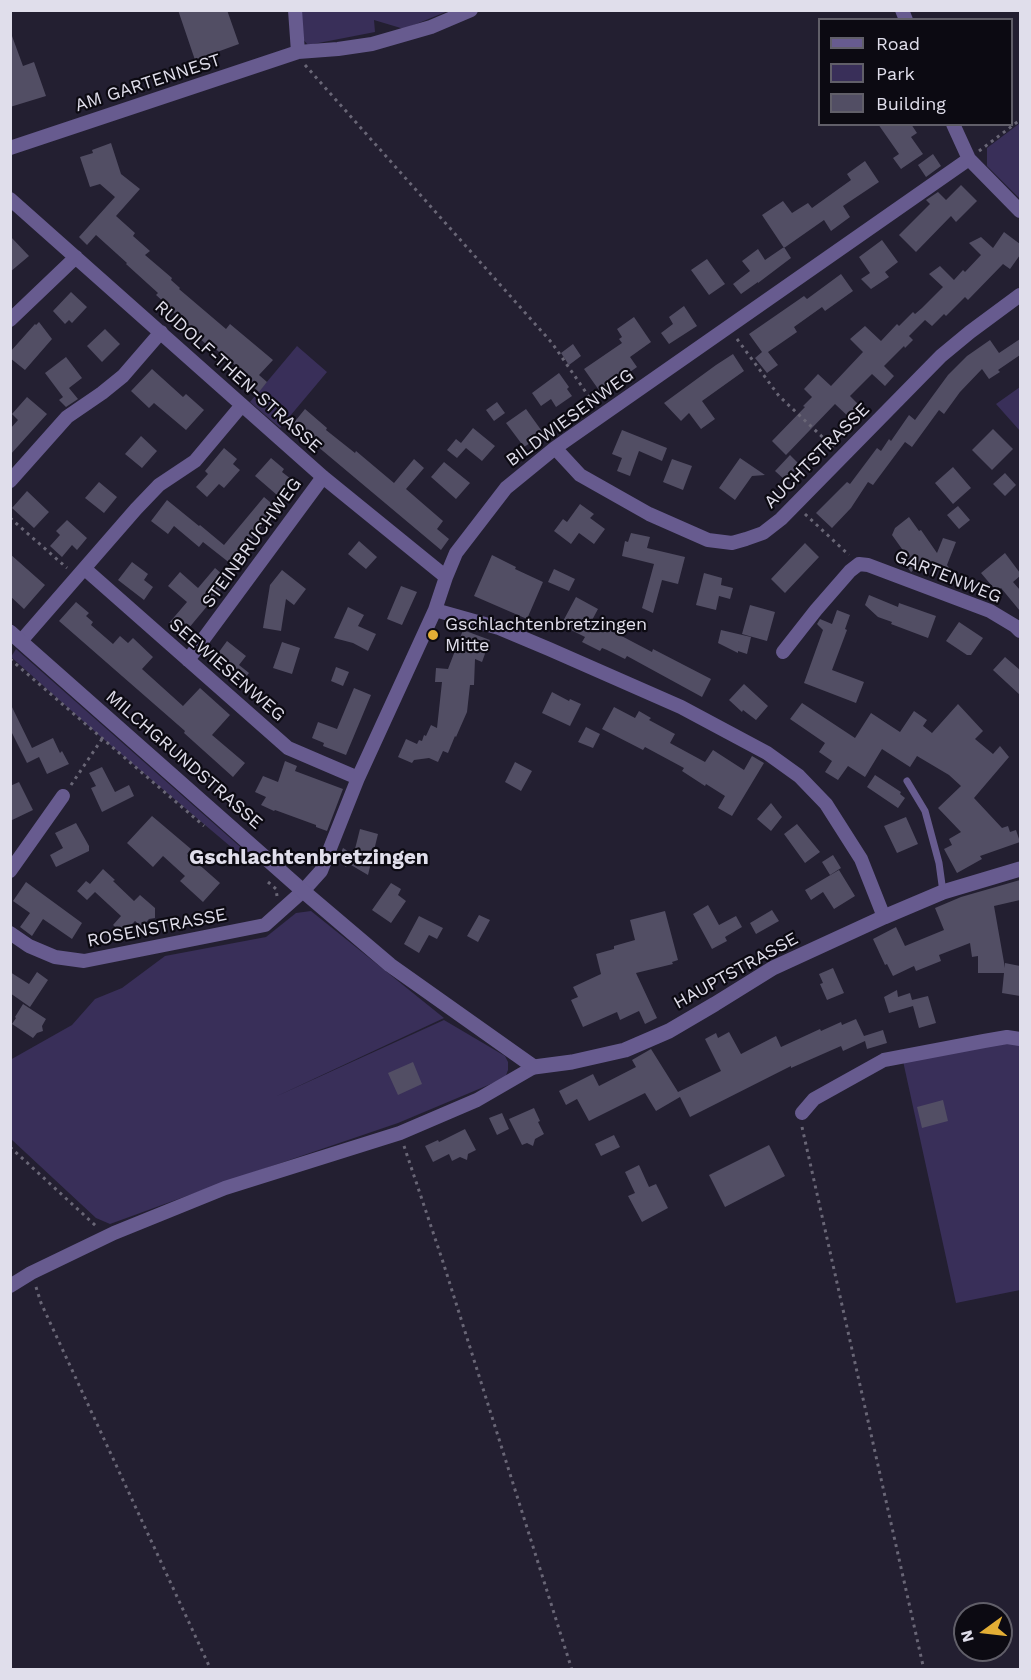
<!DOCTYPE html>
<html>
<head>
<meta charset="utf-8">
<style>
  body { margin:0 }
  #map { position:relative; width:1031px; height:1680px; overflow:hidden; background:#231f31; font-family:"Work Sans",sans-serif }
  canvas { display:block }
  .frame { position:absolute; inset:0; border:12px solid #e0deeb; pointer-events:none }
  .legend { position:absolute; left:818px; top:18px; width:195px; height:108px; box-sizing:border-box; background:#0c0a12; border:2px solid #615f69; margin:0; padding:8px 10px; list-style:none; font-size:18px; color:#e0deeb }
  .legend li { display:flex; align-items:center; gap:12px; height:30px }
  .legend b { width:30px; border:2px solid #615f69 }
  .north { position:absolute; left:953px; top:1602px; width:60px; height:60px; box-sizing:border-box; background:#0c0a12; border:2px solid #615f69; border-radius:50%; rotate:255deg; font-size:16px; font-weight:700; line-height:24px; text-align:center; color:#e0deeb }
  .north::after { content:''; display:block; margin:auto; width:21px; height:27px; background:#e3ae35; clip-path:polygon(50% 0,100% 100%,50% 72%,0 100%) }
</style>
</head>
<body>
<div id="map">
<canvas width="1031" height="1680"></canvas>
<div class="frame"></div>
<ul class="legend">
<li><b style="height:8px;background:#675b8f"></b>Road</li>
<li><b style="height:16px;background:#392f59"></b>Park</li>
<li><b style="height:16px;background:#524e64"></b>Building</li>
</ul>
<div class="north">N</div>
</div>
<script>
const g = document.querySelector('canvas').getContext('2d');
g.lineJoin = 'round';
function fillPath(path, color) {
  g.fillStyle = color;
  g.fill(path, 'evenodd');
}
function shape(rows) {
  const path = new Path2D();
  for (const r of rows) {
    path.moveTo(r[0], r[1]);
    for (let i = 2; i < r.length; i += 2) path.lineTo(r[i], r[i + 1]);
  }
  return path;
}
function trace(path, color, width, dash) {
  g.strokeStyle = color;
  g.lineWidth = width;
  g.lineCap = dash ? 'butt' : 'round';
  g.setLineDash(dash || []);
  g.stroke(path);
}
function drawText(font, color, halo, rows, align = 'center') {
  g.font = font + ' "Work Sans",sans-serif';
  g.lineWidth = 4.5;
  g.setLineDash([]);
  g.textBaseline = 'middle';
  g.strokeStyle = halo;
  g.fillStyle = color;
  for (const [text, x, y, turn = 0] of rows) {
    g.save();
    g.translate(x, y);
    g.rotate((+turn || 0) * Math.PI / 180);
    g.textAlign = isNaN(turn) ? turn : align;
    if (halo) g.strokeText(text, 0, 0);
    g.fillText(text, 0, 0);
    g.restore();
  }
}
fillPath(shape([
  [299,11,448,11,404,29,374,20,375,32,308,45,300,36],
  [1020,123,1020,199,987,166,987,148],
  [297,346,327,372,280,428,250,402],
  [1020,387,1020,431,996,404],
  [16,649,254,859,250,863,101,737,11,657],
  [311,911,444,1018,275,1097,444,1020,505,1056,508,1062,508,1070,505,1078,398,1123,225,1182,110,1224,96,1218,11,1139,10,1060,72,1025,95,999,122,988,165,956,266,937,296,913],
  [1009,1042,1020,1044,1020,1290,956,1303,903,1061]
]), '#392f59');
fillPath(shape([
  [178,10,227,10,239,44,195,60],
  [10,36,12,36,23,66,34,62,46,96,10,107],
  [878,124,911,124,917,133,911,137,923,154,901,169,893,158,899,154],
  [111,143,121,174,140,189,116,216,135,233,133,236,150,251,145,255,172,278,171,280,180,288,179,289,226,329,230,324,273,360,259,375,267,382,259,392,249,383,252,379,207,342,206,344,193,333,195,331,165,305,166,304,156,295,158,293,126,264,127,263,96,235,87,245,79,237,115,197,100,184,90,187,80,157,93,153,92,150],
  [933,154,941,166,926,177,918,165],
  [865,161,879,182,843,206,850,217,831,231,824,220,784,248,762,215,783,201,792,213,808,203,812,208,851,180,847,174],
  [961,185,977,201,956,222,951,216,916,252,899,235,930,204,926,200,938,192,946,200],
  [1004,232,1020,244,1020,255,1010,269,1003,264,968,300,965,297,946,316,944,314,932,326,925,320,909,336,913,340,905,348,904,346,884,366,894,376,885,386,872,374,850,396,863,409,852,420,835,404,786,455,772,441,805,407,803,406,812,397,804,389,818,374,831,386,863,352,850,339,865,326,881,341,897,324,899,326,913,312,915,314,922,308,943,287,929,274,940,266,954,280,963,270,965,272,981,255,969,243,981,237,993,248],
  [10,236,29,256,10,272],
  [882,240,898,262,885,272,889,277,871,289,861,279,870,273,859,257],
  [784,247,791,258,758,283,758,282,741,294,733,284,750,271,742,261,758,249,765,260],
  [707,259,725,284,709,295,691,270],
  [841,274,853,291,825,311,822,307,794,327,797,332,768,352,778,365,767,373,755,358,762,352,749,334,804,296,807,299],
  [71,292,87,307,72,323,69,320,65,324,53,311],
  [684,306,697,326,669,344,661,333,673,324,669,317],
  [634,317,651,342,630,357,637,367,601,393,584,369,622,343,619,339,622,337,617,329],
  [39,322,52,339,25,370,10,358,10,352,35,324,36,325],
  [105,329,120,344,102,362,87,346],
  [1020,339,1020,355,998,370,1000,372,989,379,982,369,960,392,944,414,939,410,912,447,905,442,873,485,868,482,851,508,832,528,816,513,847,482,850,484,877,448,881,451,889,439,891,441,909,415,915,420,948,375,967,356,990,340,999,353],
  [573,344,581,356,569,365,561,353],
  [733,354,744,371,702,401,715,419,701,429,689,413,681,421,664,403,716,365],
  [66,357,82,378,69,388,78,399,66,407,59,400,63,397,45,373],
  [152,369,183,397,186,394,204,410,186,430,154,403,149,408,131,391],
  [559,373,569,387,567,389,572,396,556,407,551,399,541,406,532,393],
  [27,397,47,414,10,455,10,429,18,420,12,414],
  [497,402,505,413,494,421,486,410],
  [305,409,327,428,326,430,355,453,356,451,394,483,414,459,424,468,406,489,443,521,437,529,449,539,441,550,292,425],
  [526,409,544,434,524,447,506,423],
  [473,428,495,446,482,461,466,448,457,458,447,450,456,439,461,443],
  [993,429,1013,449,992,470,972,450],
  [622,430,667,448,662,461,639,451,630,476,617,471,622,458,612,454],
  [141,436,157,451,142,468,125,454],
  [224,448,237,459,233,464,240,470,224,488,219,484,207,497,196,487,208,474,205,471],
  [790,455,800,465,785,480,775,471],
  [271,458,284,469,282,472,291,479,277,495,255,476],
  [740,458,765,475,752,476,735,500,719,488],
  [672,459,692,466,683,490,663,482],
  [444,462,470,483,456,499,431,477],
  [953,467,971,488,953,504,935,483],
  [1005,473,1016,485,1005,496,993,484],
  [99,482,117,497,104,513,85,498],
  [27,491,49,512,34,528,12,508],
  [264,497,277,508,231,564,203,542,199,547,174,526,168,534,151,521,167,500,199,526,200,525,224,545],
  [580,504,594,514,590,518,605,529,594,544,579,533,571,544,554,531,563,519,567,522],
  [958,506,970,520,959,529,947,515],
  [909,517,919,531,921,530,937,553,943,538,956,542,947,565,953,573,924,562,911,572,902,560,907,556,892,535,895,528],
  [67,520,87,538,77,550,72,545,62,557,50,546,60,535,56,531],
  [631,533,650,537,647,548,685,557,678,584,662,580,653,613,642,608,654,564,622,556,625,541,628,542],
  [359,541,377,557,366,569,348,554],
  [805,543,819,557,785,593,771,579],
  [1005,553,1020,573,1020,576,1013,582,1020,590,1020,611,1001,588,997,592,981,573],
  [10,554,45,585,24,609,10,596],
  [492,555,516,567,515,569,543,582,527,619,474,596],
  [132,562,148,574,144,580,153,587,144,600,118,580],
  [215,568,229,580,183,635,169,623,187,602,168,586,180,572,198,588],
  [554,569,575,579,569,591,548,582],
  [282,570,306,589,294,605,286,599,281,631,263,628,270,585],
  [704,573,722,578,721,585,733,588,730,599,719,596,716,610,696,605],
  [401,586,417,592,402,625,387,619],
  [869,595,898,607,899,603,936,616,928,638,891,624,892,622,878,617,865,605],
  [576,597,598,609,590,624,612,631,652,652,653,649,711,679,702,697,627,656,625,659,607,650,602,648,600,651,582,642,585,637,561,625],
  [76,602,89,613,86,616,93,622,91,625,113,644,120,636,128,643,133,638,153,657,142,669,183,706,200,688,230,715,212,735,245,763,233,777,184,733,185,731,59,621],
  [750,605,775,612,767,641,742,634],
  [348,607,364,615,358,626,376,634,368,651,353,643,334,638],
  [837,610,850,615,845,629,847,630,832,670,864,682,856,703,804,683,823,630,817,624,820,619,832,624],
  [959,622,983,638,971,655,967,655,946,641],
  [463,630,490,640,482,662,475,659,474,685,470,685,467,712,456,737,455,736,448,753,443,751,438,762,429,758,414,760,412,763,398,757,406,739,417,744,419,740,422,741,424,735,426,736,431,725,437,728,442,682,435,682,436,668,448,669],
  [721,630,751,637,747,654,738,651,738,653,718,643],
  [227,641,246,656,239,665,249,673,241,683,230,675,234,670,216,656],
  [282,642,300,648,292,674,273,668],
  [1005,657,1020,670,1020,695,993,670],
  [336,667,349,672,343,686,331,681],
  [744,684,768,706,756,720,743,710,742,712,729,700],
  [354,688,371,695,346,755,323,746,324,743,312,738,318,722,337,729],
  [552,692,569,701,570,699,581,704,570,726,542,713],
  [10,703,32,748,53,738,60,753,62,751,69,764,47,774,39,757,27,763,10,729],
  [802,703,855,738,871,713,900,732,914,711,927,720,923,726,932,733,958,704,983,731,975,739,993,754,1000,746,1009,757,974,798,1002,828,1008,826,1010,832,1016,830,1020,842,980,856,982,859,957,873,944,849,952,845,949,839,961,832,938,808,961,786,949,775,917,756,910,767,882,749,865,777,848,766,838,780,825,772,832,761,819,752,825,743,790,719],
  [614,707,635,718,639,711,651,718,649,720,675,734,670,743,705,762,713,750,744,770,752,756,764,763,732,816,718,808,725,796,706,784,705,786,682,771,684,768,645,747,643,750,602,729],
  [586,727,600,734,593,748,578,742],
  [285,761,297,766,295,771,343,789,327,831,316,827,316,825,275,810,274,811,261,805,266,797,255,792,263,776,278,782],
  [515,762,532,771,521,791,505,782],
  [102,767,115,792,129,785,134,796,102,812,91,788,96,786,89,773],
  [875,775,901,792,900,794,905,798,898,808,867,787],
  [19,782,33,810,10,821,10,786],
  [771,803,782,817,771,831,757,819],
  [152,816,191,849,187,854,220,883,203,902,180,881,185,876,163,856,153,867,127,843],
  [906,817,918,844,897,853,884,826],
  [76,823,89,846,89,851,56,867,50,855,63,848,55,833],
  [797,824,820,852,805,863,784,834],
  [360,829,378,834,368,875,351,865],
  [343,848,354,855,346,867,338,860],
  [833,855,841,868,830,875,822,862],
  [103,869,115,880,113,881,134,901,140,895,155,908,155,918,149,919,142,927,135,921,123,934,113,925,121,916,95,892,87,900,77,891,86,881,90,884],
  [839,870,855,896,834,909,823,892,811,900,805,890],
  [1020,880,1020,900,994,906,1005,968,1005,963,1020,966,1020,996,1002,993,1004,973,978,973,978,956,972,957,970,943,939,955,941,961,916,971,914,966,893,976,887,964,885,965,873,939,896,927,905,946,944,930,935,908,961,897],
  [26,882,82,923,72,939,43,919,32,936,20,927,30,913,13,901],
  [391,883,401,889,398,895,406,901,391,923,372,910],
  [708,905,719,925,736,916,742,927,725,937,727,941,712,949,693,914],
  [772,910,779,921,756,934,750,923],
  [665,911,678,960,672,962,673,964,636,973,657,1018,645,1024,639,1011,620,1020,617,1012,583,1027,571,1000,578,997,573,987,601,974,596,954,614,949,614,946,635,940,630,920],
  [479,915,490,920,478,942,467,936],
  [419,916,443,928,437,939,429,935,419,953,404,944],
  [833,968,844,993,827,1000,820,984,823,983,819,974],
  [10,972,29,984,37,972,48,980,30,1007,10,993],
  [897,990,898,997,910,993,912,1000,928,996,936,1023,919,1028,913,1006,889,1013,884,997],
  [23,1004,46,1019,42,1026,43,1031,37,1033,33,1038,12,1024,16,1018,15,1017],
  [856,1019,864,1036,883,1030,887,1043,867,1049,865,1041,843,1051,841,1046,791,1068,791,1066,690,1117,680,1097,656,1111,645,1093,589,1121,577,1099,566,1105,559,1091,593,1074,599,1086,636,1067,632,1060,651,1049,678,1092,721,1071,705,1039,716,1033,718,1038,729,1032,741,1054,776,1036,781,1047,820,1029,821,1031,841,1022,842,1025],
  [413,1062,422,1084,398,1095,388,1073],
  [943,1100,948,1121,922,1128,917,1107],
  [534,1108,540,1121,538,1122,544,1134,535,1139,533,1146,527,1143,522,1145,509,1119],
  [502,1113,509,1129,497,1135,489,1118],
  [465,1129,476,1150,468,1154,467,1160,460,1157,452,1161,449,1154,433,1162,425,1146,438,1140,439,1142],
  [614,1135,620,1147,601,1156,595,1144],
  [769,1145,785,1176,725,1207,709,1175],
  [639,1165,649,1187,656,1184,668,1208,642,1222,628,1196,635,1193,625,1172]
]), '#524e64');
trace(shape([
  [305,65,552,343,594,404],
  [979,151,1020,120],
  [737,339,779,396,834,448],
  [805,514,849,555],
  [10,518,67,568],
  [10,659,204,826],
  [71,785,102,739],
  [268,882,276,889,277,896],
  [802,1127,924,1670],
  [404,1146,443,1262,572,1670],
  [10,1147,96,1226],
  [36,1287,41,1303,211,1670]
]), '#696676', 3, [3, 4.5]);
trace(shape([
  [907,781,925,811,939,863,943,892]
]), '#675b8f', 7);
trace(shape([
  [295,10,298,52],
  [902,10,906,20],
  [953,124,969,159,1020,211],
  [10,148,298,52,338,49,372,44,431,27,471,10],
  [10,199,323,477,446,577],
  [10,320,76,257],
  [555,448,580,475,649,514,708,540,732,543,746,539,763,533,781,519,941,356,970,332,1020,295],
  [10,481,67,417,102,393,123,376,161,332],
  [85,569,288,748,358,778],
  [435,610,499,628,549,649,681,707,767,753,799,776,826,804,861,859,884,917],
  [21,641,136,509,159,485,195,461,242,405],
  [783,652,816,610,850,571,859,564,868,565,990,611,1015,626,1020,631],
  [188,660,323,477],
  [10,871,63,796],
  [10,933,29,946,55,957,84,961,265,925,303,891,321,871,358,778,435,610,446,577,456,553,506,488,555,448,969,159],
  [802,1113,814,1099,884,1060,984,1041,1007,1037,1020,1039],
  [10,1286,31,1273,114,1233,225,1188,400,1133,477,1100,534,1067]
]), '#675b8f', 14);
trace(shape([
  [10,632,303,891,390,965,534,1067,572,1062,625,1050,669,1031,715,1004,773,968,884,917,943,892,1020,869]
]), '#675b8f', 15);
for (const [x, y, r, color] of [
  [433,635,6,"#e3ae35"]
]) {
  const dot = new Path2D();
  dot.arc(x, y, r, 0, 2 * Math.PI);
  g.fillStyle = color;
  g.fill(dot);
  trace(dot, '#0c0a12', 2);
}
drawText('18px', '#e0deeb', '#0c0a12', [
  ["AM GARTENNEST",148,83,-18],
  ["RUDOLF-THEN-STRASSE",238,377,42],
  ["BILDWIESENWEG",570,418,-36],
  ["AUCHTSTRASSE",817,456,-45],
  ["STEINBRUCHWEG",252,543,-54],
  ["GARTENWEG",948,577,22],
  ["SEEWIESENWEG",227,670,41],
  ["MILCHGRUNDSTRASSE",184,760,41],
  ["ROSENSTRASSE",157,928,-11],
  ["HAUPTSTRASSE",736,971,-29]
]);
drawText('18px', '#e0deeb', '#0c0a12', [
  ["Gschlachtenbretzingen",445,625],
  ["Mitte",445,646]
], 'left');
drawText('bold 21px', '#e0deeb', '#0c0a12', [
  ["Gschlachtenbretzingen",309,858]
]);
</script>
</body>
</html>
